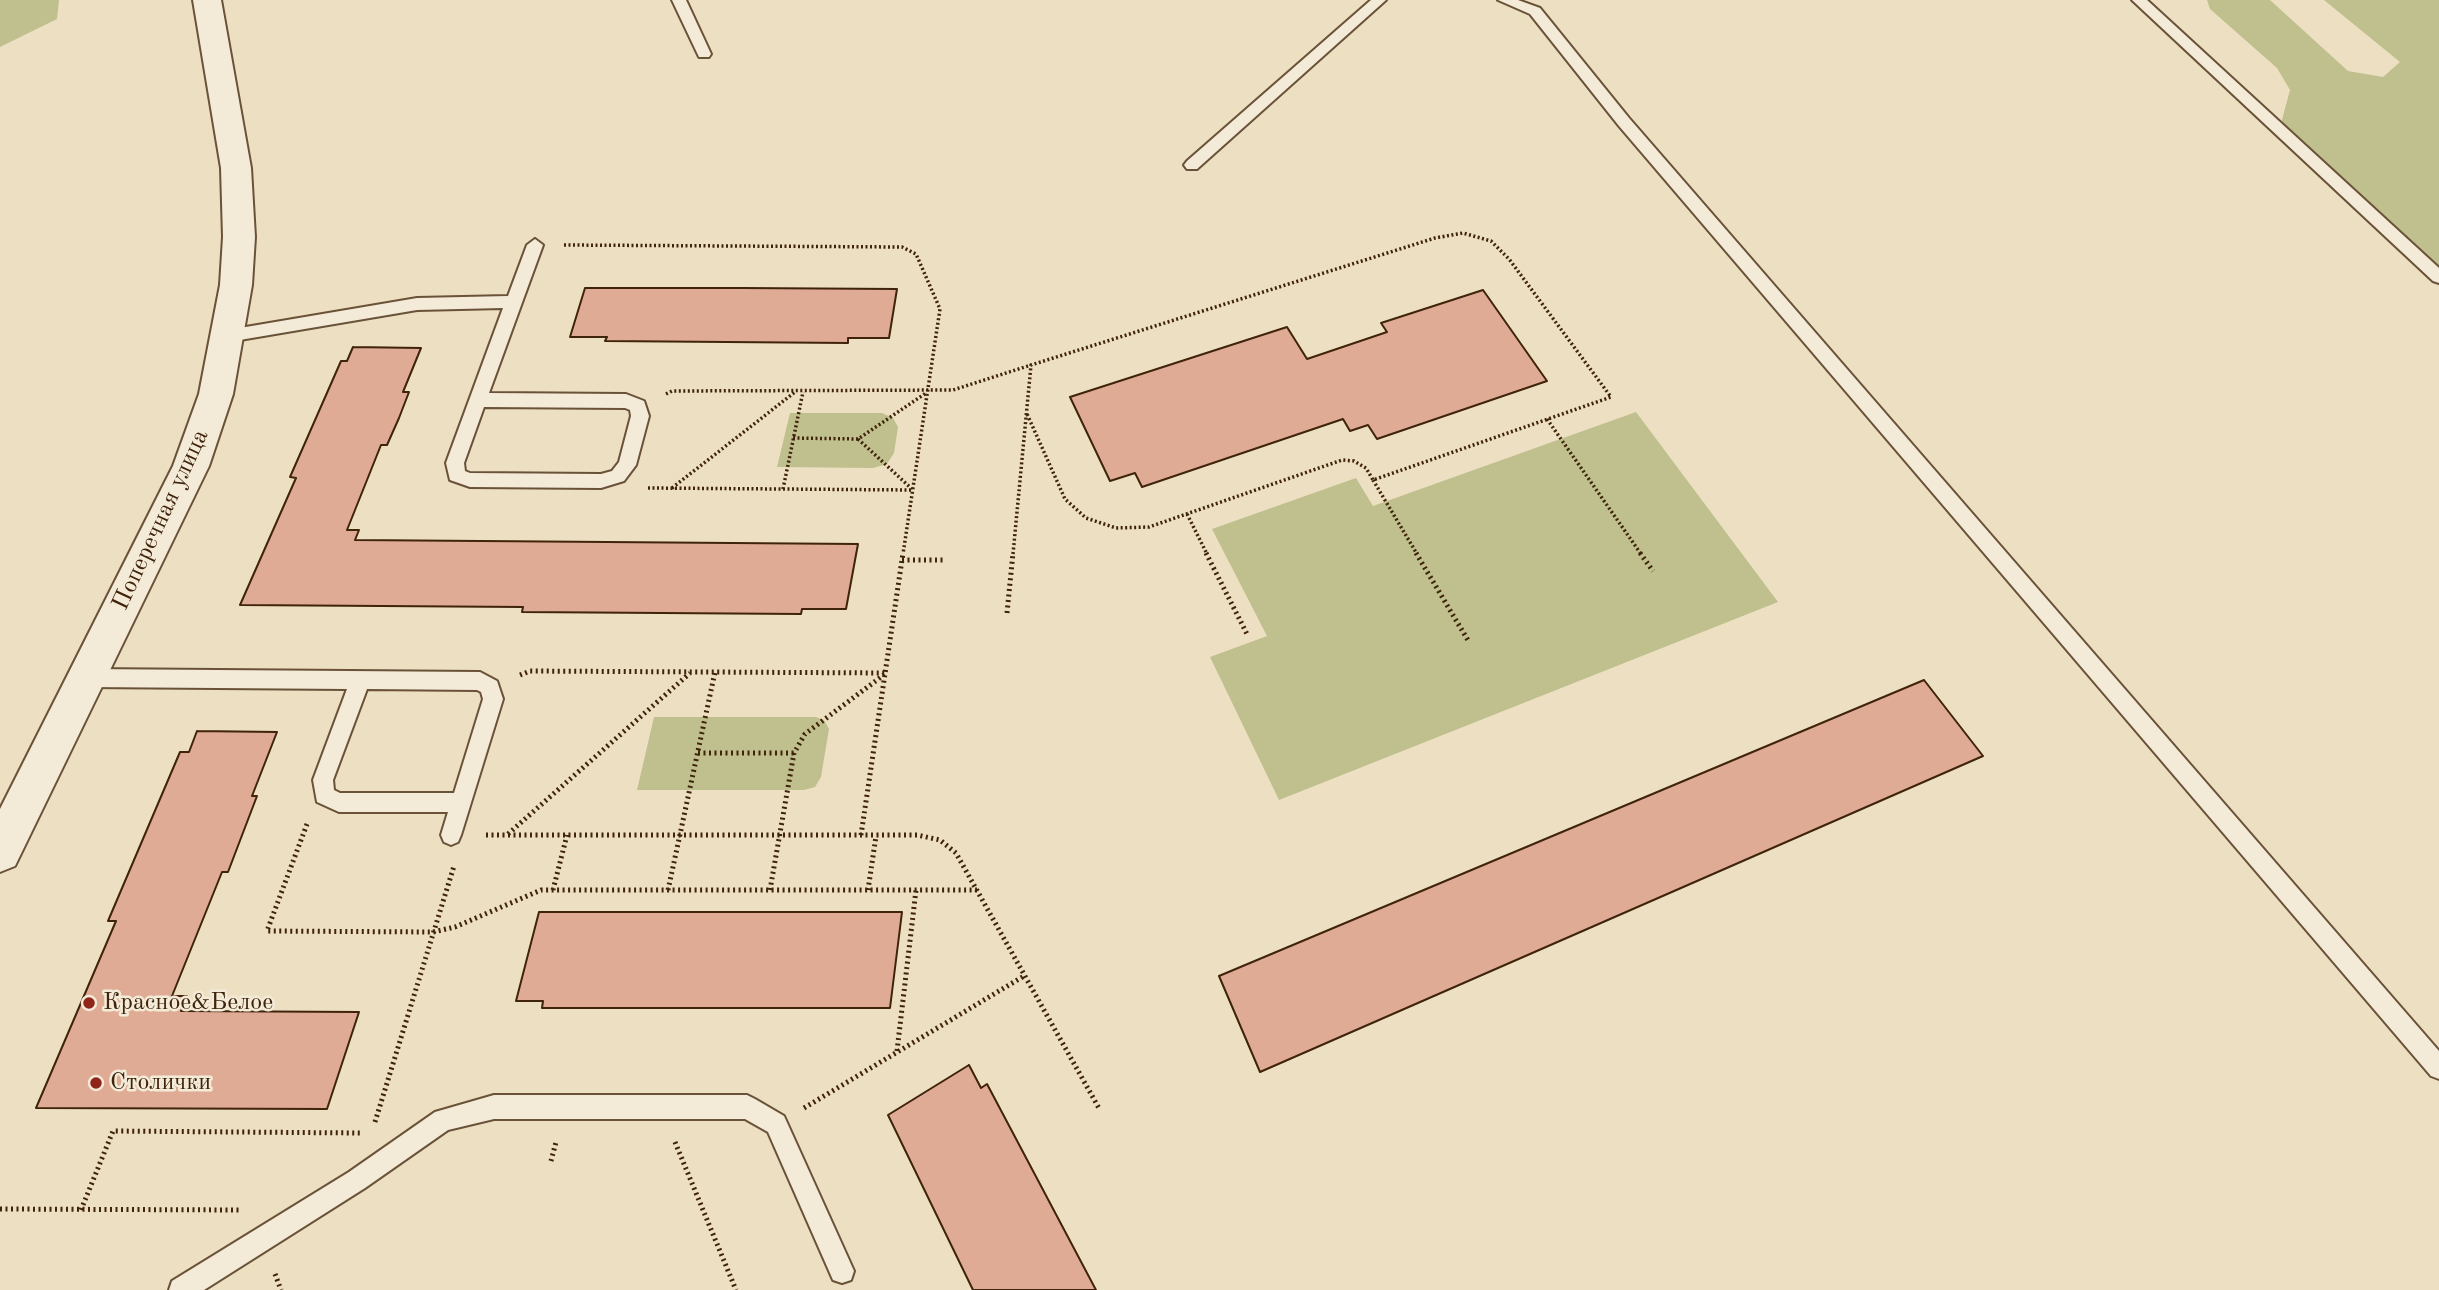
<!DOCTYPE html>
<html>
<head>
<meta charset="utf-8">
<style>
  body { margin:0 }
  canvas { display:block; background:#eddfc2 }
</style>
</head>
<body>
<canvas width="2439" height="1290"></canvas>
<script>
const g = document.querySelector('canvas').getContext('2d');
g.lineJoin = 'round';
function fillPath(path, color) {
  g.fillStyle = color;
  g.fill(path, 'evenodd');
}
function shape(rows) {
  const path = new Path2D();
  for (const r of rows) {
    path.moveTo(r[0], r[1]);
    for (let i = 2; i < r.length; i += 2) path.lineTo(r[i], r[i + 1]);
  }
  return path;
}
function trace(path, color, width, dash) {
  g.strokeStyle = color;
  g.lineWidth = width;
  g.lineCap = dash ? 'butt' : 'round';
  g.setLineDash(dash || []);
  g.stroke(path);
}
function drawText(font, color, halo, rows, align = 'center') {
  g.font = font + ' "Old Standard TT",serif';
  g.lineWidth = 5;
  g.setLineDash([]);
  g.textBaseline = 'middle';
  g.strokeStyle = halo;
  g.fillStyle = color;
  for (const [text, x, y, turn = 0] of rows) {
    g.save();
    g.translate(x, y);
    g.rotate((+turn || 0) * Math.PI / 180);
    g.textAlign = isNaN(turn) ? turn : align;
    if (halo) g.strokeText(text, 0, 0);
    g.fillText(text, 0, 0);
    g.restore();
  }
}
fillPath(shape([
  [0,0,59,0,57,19,0,47],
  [2207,0,2270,0,2348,71,2383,77,2400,62,2324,0,2439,0,2439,276,2279,131,2290,90,2277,68,2210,9],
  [1636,412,1778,602,1279,800,1210,657,1267,636,1212,529,1356,478,1373,506],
  [790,413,882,413,893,418,898,427,894,453,887,464,873,468,777,467],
  [654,717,816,717,824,720,829,729,821,777,815,787,804,790,637,790]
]), '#bfc08e');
const building = shape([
  [585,288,741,288,897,289,889,338,848,338,848,343,726,342,605,341,607,337,570,337,585,288],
  [1483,290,1547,381,1377,439,1368,425,1350,431,1343,419,1142,487,1135,473,1110,481,1070,397,1287,327,1307,359,1387,332,1381,323,1483,290],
  [353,347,421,348,403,392,409,392,399,418,387,445,381,445,347,530,359,530,355,540,858,544,846,609,802,609,801,614,522,612,523,607,240,605,296,478,290,477,341,361,347,361,353,347],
  [1924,680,1983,756,1260,1072,1219,976,1924,680],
  [197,731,277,732,252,796,257,796,228,872,222,872,172,996,187,996,181,1011,359,1012,327,1109,36,1108,116,921,108,921,180,752,189,752,197,731],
  [539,912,902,912,890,1008,542,1008,543,1001,516,1001,539,912],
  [969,1065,981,1088,987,1084,1096,1290,973,1290,888,1115,969,1065]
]);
fillPath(building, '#dfab95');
trace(building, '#3f230b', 2);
const lane = shape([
  [672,0,686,0,711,54,709,57,699,57,672,0],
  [1371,0,1386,0,1197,169,1187,169,1184,165,1187,161,1371,0],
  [1498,0,1518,0,1540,8,1629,118,2439,1051,2439,1079,2431,1076,1619,126,1530,14,1498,0],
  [2132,0,2147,0,2439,268,2439,283,2433,281,2132,0],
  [535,239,543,245,489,393,626,394,644,401,649,416,636,465,624,481,601,488,470,487,450,480,446,463,503,308,417,310,228,342,220,336,228,330,417,298,508,296,527,245,535,239],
  [484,407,625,408,630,410,631,416,619,462,612,471,601,474,470,473,465,471,464,463,484,407],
  [86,669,480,672,497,681,503,699,461,835,458,842,451,845,444,842,441,835,448,812,339,812,317,802,313,780,347,689,86,687,79,684,76,678,79,672,86,669],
  [367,689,477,690,481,692,483,699,454,793,340,793,334,790,333,780,367,689],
  [494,1095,747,1095,755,1099,784,1116,854,1271,851,1280,842,1283,833,1280,768,1132,745,1119,494,1119,448,1130,365,1188,204,1290,169,1290,172,1281,349,1172,435,1112,494,1095]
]);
const street = shape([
  [193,0,221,0,251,168,255,237,252,285,233,394,209,466,15,866,0,872,0,809,173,466,199,394,220,285,223,237,221,168,193,0]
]);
trace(lane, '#6a5239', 4);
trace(street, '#6a5239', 4);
trace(shape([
  [564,245,902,247,916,254,940,309,903,554],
  [666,394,672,391,953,390,1031,365],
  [1547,419,1641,554],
  [793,438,858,439,926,393],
  [858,439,912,489],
  [1373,480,1417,554],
  [648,488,913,490],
  [672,488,795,392],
  [783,489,803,392],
  [1187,514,1207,554],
  [1013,554,1031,365,1435,238,1463,233,1491,241,1509,259,1611,397,1373,480,1366,468,1354,461,1342,460,1149,527,1116,528,1086,518,1065,499,1027,414]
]), '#3f230b', 3.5, [2, 2.5]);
trace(shape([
  [1206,553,1248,636],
  [1416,553,1469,642],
  [1640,553,1653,571],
  [902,560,945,560],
  [1007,613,1013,553],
  [520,675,530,671,885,673],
  [698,753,794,753],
  [307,824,267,931,433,932,455,927,541,890,977,890],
  [508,834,690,673],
  [486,835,917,835,940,840,956,853,1100,1110],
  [861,835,903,553],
  [553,890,567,835],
  [668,890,715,672],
  [770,890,794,753,805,734,885,674],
  [868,890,876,836],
  [897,1051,916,890],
  [804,1108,1024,976],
  [375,1122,454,866],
  [675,1142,736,1290],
  [551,1161,556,1142],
  [0,1209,239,1210],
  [81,1210,113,1131,360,1133],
  [275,1274,281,1290]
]), '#3f230b', 5, [2, 3.5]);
fillPath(lane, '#f3ead7');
fillPath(street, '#f3ead7');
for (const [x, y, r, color] of [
  [89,1003,7,"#8f2418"],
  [96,1083,7,"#8f2418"]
]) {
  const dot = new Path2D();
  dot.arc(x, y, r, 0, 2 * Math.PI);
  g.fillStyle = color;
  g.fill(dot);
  trace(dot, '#f3ead7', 2.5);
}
drawText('24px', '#3f230b', '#f3ead7', [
  ["Поперечная улица",161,520,-65]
]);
drawText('24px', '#3f230b', '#f3ead7', [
  ["Красное&Белое",103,1003],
  ["Столички",110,1083]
], 'left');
</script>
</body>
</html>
